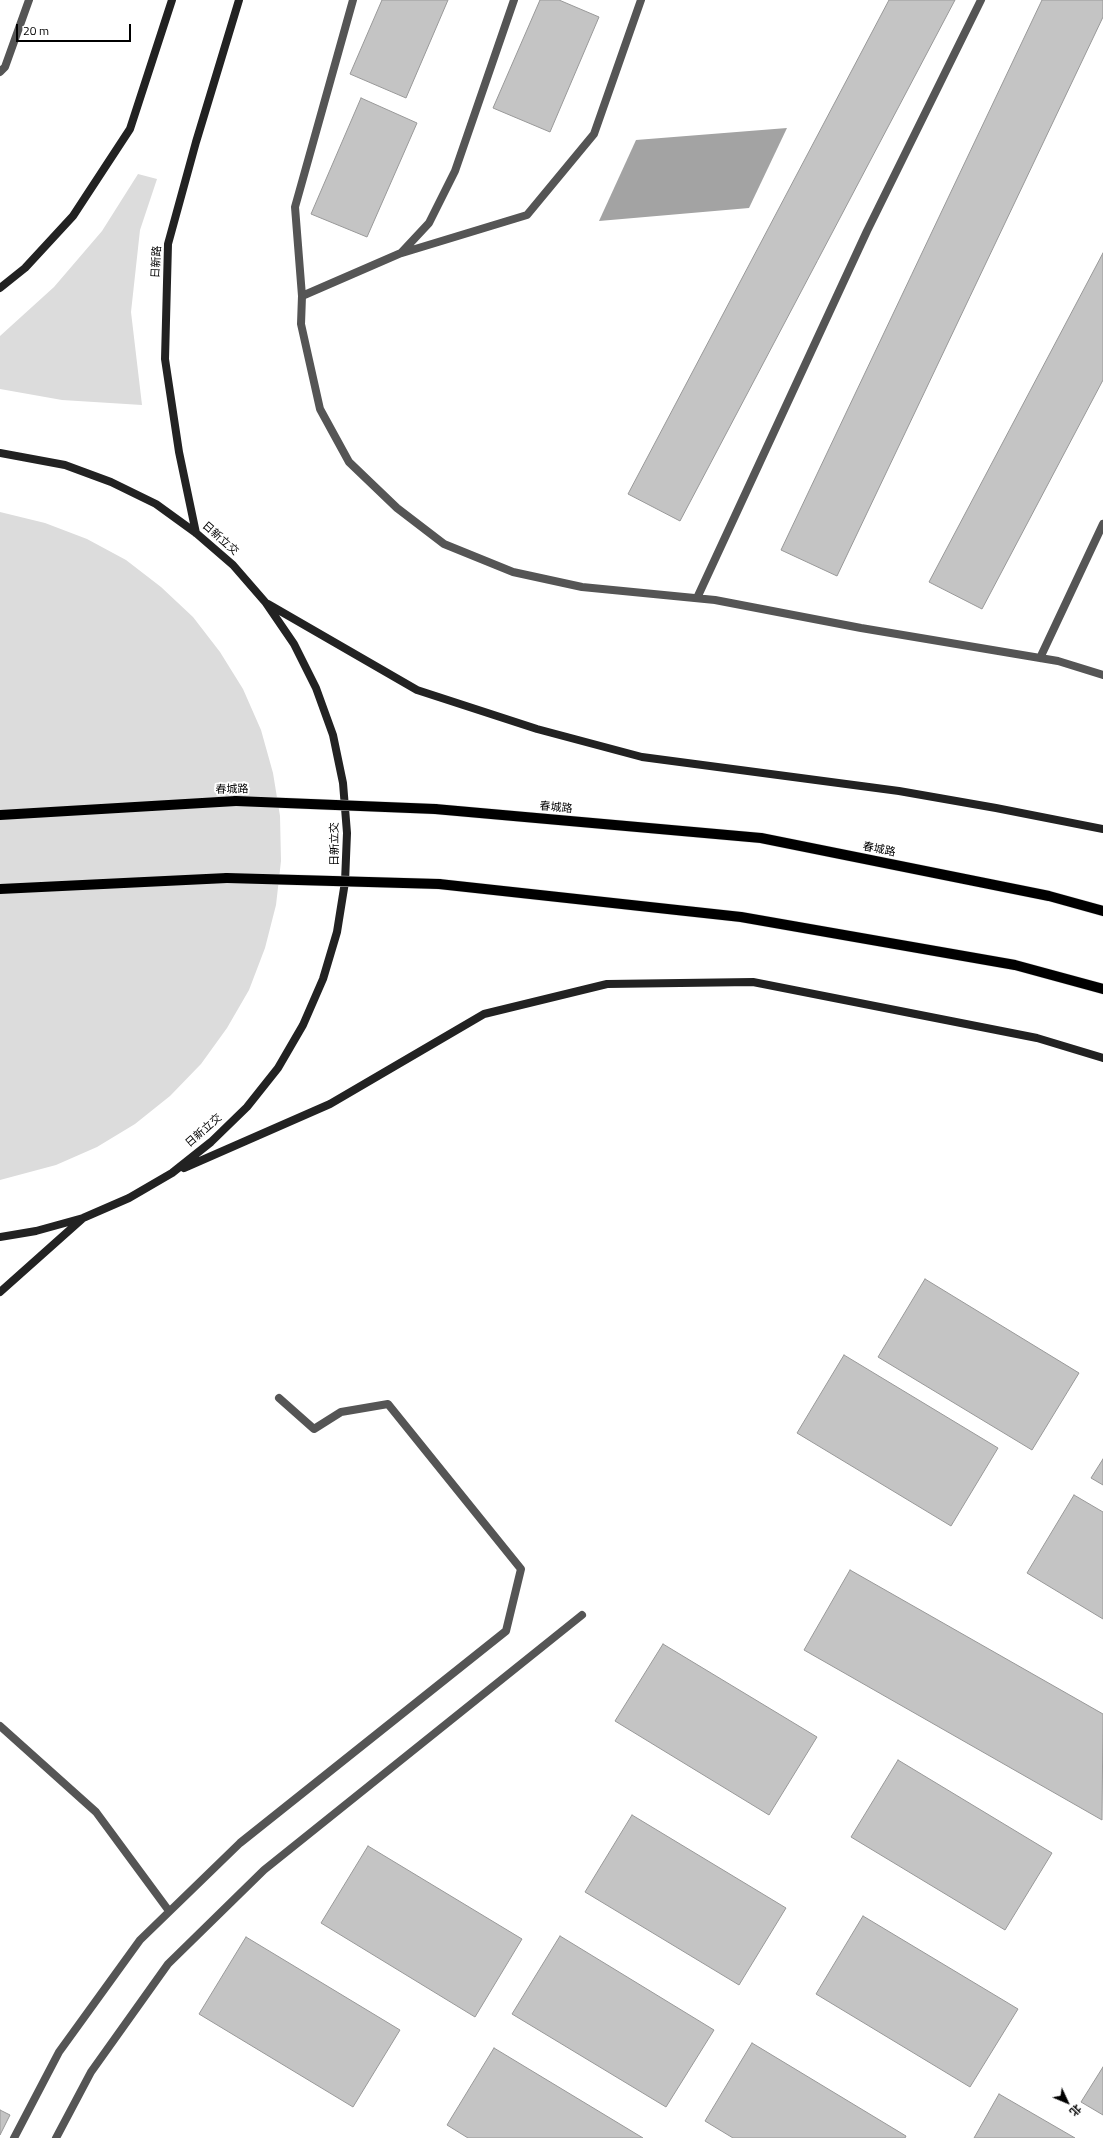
<!DOCTYPE html>
<meta charset="utf-8">
<style>
body{margin:0}
#map{position:relative;width:1103px;height:2138px;overflow:hidden;background:#fff;font-family:"Titillium Web","Noto Sans SC",sans-serif}
canvas{display:block}
.north{position:absolute;left:1047px;top:2082px;width:40px;height:40px;-webkit-text-stroke:3px #fff;paint-order:stroke;rotate:134deg;font-size:11px;font-weight:700;line-height:16px;text-align:center;color:#000}
.north::after{content:'';display:block;margin:auto;width:14px;height:18px;background:#000;clip-path:polygon(50% 0,100% 100%,50% 72%,0 100%)}
.scale{position:absolute;left:16px;top:24px;width:115px;height:18px;box-sizing:border-box;border:2px solid #000;border-top:0;padding-left:5px;font-size:12px;line-height:14px;white-space:nowrap;color:#000;-webkit-text-stroke:3px #fff;paint-order:stroke}
</style>
<div id="map">
<canvas width="1103" height="2138"></canvas>
<div class="north">北</div>
<div class="scale">20 m</div>
</div>
<script>
const ctx = document.querySelector('canvas').getContext('2d');
ctx.lineJoin = 'round';
function fillPath(path, color) { ctx.fillStyle = color; ctx.fill(path, 'evenodd'); }
const poly = rows => new Path2D(rows.map(r => 'M' + r).join(''));
function stroke(path, color, width, dash) { ctx.strokeStyle = color; ctx.lineWidth = width; ctx.lineCap = dash ? 'butt' : 'round'; ctx.setLineDash(dash || []); ctx.stroke(path); }
function label(font, color, halo, rows, align = 'center') {
  ctx.font = font + ' "Titillium Web","Noto Sans SC",sans-serif'; ctx.lineWidth = 4; ctx.setLineDash([]); ctx.textBaseline = 'middle'; ctx.strokeStyle = halo; ctx.fillStyle = color; for (const [text, x, y, turn = 0] of rows) {
    ctx.save(); ctx.translate(x, y); ctx.rotate((+turn || 0) * Math.PI / 180); ctx.textAlign = isNaN(turn) ? turn : align; if (halo) ctx.strokeText(text, 0, 0); ctx.fillText(text, 0, 0); ctx.restore();
  }
}
fillPath(poly([
 [138,174,157,179,140,230,131,312,142,405,62,400,0,389,0,336,54,287,102,231],
 [0,512,45,523,87,539,126,560,161,587,193,617,220,652,243,689,261,730,273,773,280,816,281,861,276,905,265,948,249,990,227,1028,201,1064,170,1096,135,1124,97,1147,56,1165,0,1180]
]), '#dcdcdc');
fillPath(poly([
 [787,128,749,208,599,221,636,140]
]), '#a3a3a3');
const building = poly([
 [382,0,448,0,406,98,350,74,382,0],
 [540,0,559,0,599,17,550,132,493,108,540,0],
 [889,0,955,0,680,521,628,494,889,0],
 [1042,0,1103,0,1103,17,837,576,781,550,1042,0],
 [361,98,417,123,367,237,311,214,361,98],
 [1103,253,1103,380,982,609,929,582,1103,253],
 [925,1279,1079,1373,1032,1450,878,1357,925,1279],
 [844,1355,998,1448,951,1526,797,1433,844,1355],
 [1103,1459,1103,1485,1091,1478,1103,1459],
 [1074,1495,1103,1512,1103,1619,1027,1573,1074,1495],
 [850,1570,1103,1714,1102,1820,804,1650,850,1570],
 [663,1644,817,1737,769,1815,615,1721,663,1644],
 [898,1760,1052,1853,1005,1930,851,1837,898,1760],
 [632,1815,786,1908,739,1985,585,1892,632,1815],
 [368,1846,522,1939,475,2017,321,1923,368,1846],
 [863,1916,1018,2009,970,2087,816,1994,863,1916],
 [560,1936,714,2030,666,2107,512,2014,560,1936],
 [246,1937,400,2030,353,2107,199,2014,246,1937],
 [752,2043,906,2136,905,2138,733,2138,705,2121,752,2043],
 [494,2048,643,2138,468,2138,447,2125,494,2048],
 [1103,2067,1103,2115,1081,2102,1103,2067],
 [999,2094,1075,2138,974,2138,999,2094],
 [0,2110,10,2115,0,2135,0,2110]
]);
fillPath(building, '#c4c4c4');
stroke(building, '#999', 1);
const primary = poly([
 [435,809,761,838,1049,896,1103,911],
 [0,815,236,801],
 [439,884,741,917,1015,965,1103,989],
 [0,889,227,878]
]);
stroke(primary, '#dbdbdb', 11);
stroke(poly([
 [514,0,455,171,429,223,401,253,302,296,301,324,320,409,349,462,397,508,444,544,513,572,582,587,715,600,861,628,1058,661,1103,675],
 [402,253,527,215,594,134,641,0],
 [302,296,295,207,353,0],
 [697,598,867,231,981,0],
 [1040,658,1103,524]
]), '#555', 8);
stroke(poly([
 [0,72,5,67,29,0],
 [0,1726,96,1812,169,1911],
 [14,2138,59,2052,140,1940,240,1843,506,1631,521,1569,388,1404,341,1412,314,1429,279,1398],
 [56,2138,91,2072,168,1964,264,1870,582,1615]
]), '#555', 8);
stroke(poly([
 [0,288,25,268,73,216,130,129,172,0],
 [0,453,65,465,111,482,156,504,196,533,233,565,266,603,294,644,316,688,333,735,343,783,347,833,345,882,337,932,323,979,303,1025,278,1068,247,1107,211,1142,172,1173,129,1198,83,1218,36,1231,0,1237],
 [196,533,179,452,165,359,168,244,196,142,239,0],
 [268,604,417,690,537,729,642,757,899,791,996,808,1103,829],
 [184,1168,330,1104,484,1014,607,984,753,982,1037,1038,1103,1058],
 [0,1292,82,1219]
]), '#222', 8);
stroke(primary, '#000', 10);
const primaryBridge = poly([
 [236,801,435,809],
 [227,878,439,884]
]);
stroke(primaryBridge, '#dbdbdb', 11, []);
stroke(primaryBridge, '#000', 10);
label('11px', '#000', '#fff', [
 ["日新路",157,262,-87],
 ["日新立交",220,539,41],
 ["春城路",232,790,-1],
 ["春城路",556,808,5],
 ["日新立交",335,844,-90],
 ["春城路",879,850,11],
 ["日新立交",204,1131,-41]
]);
</script>
